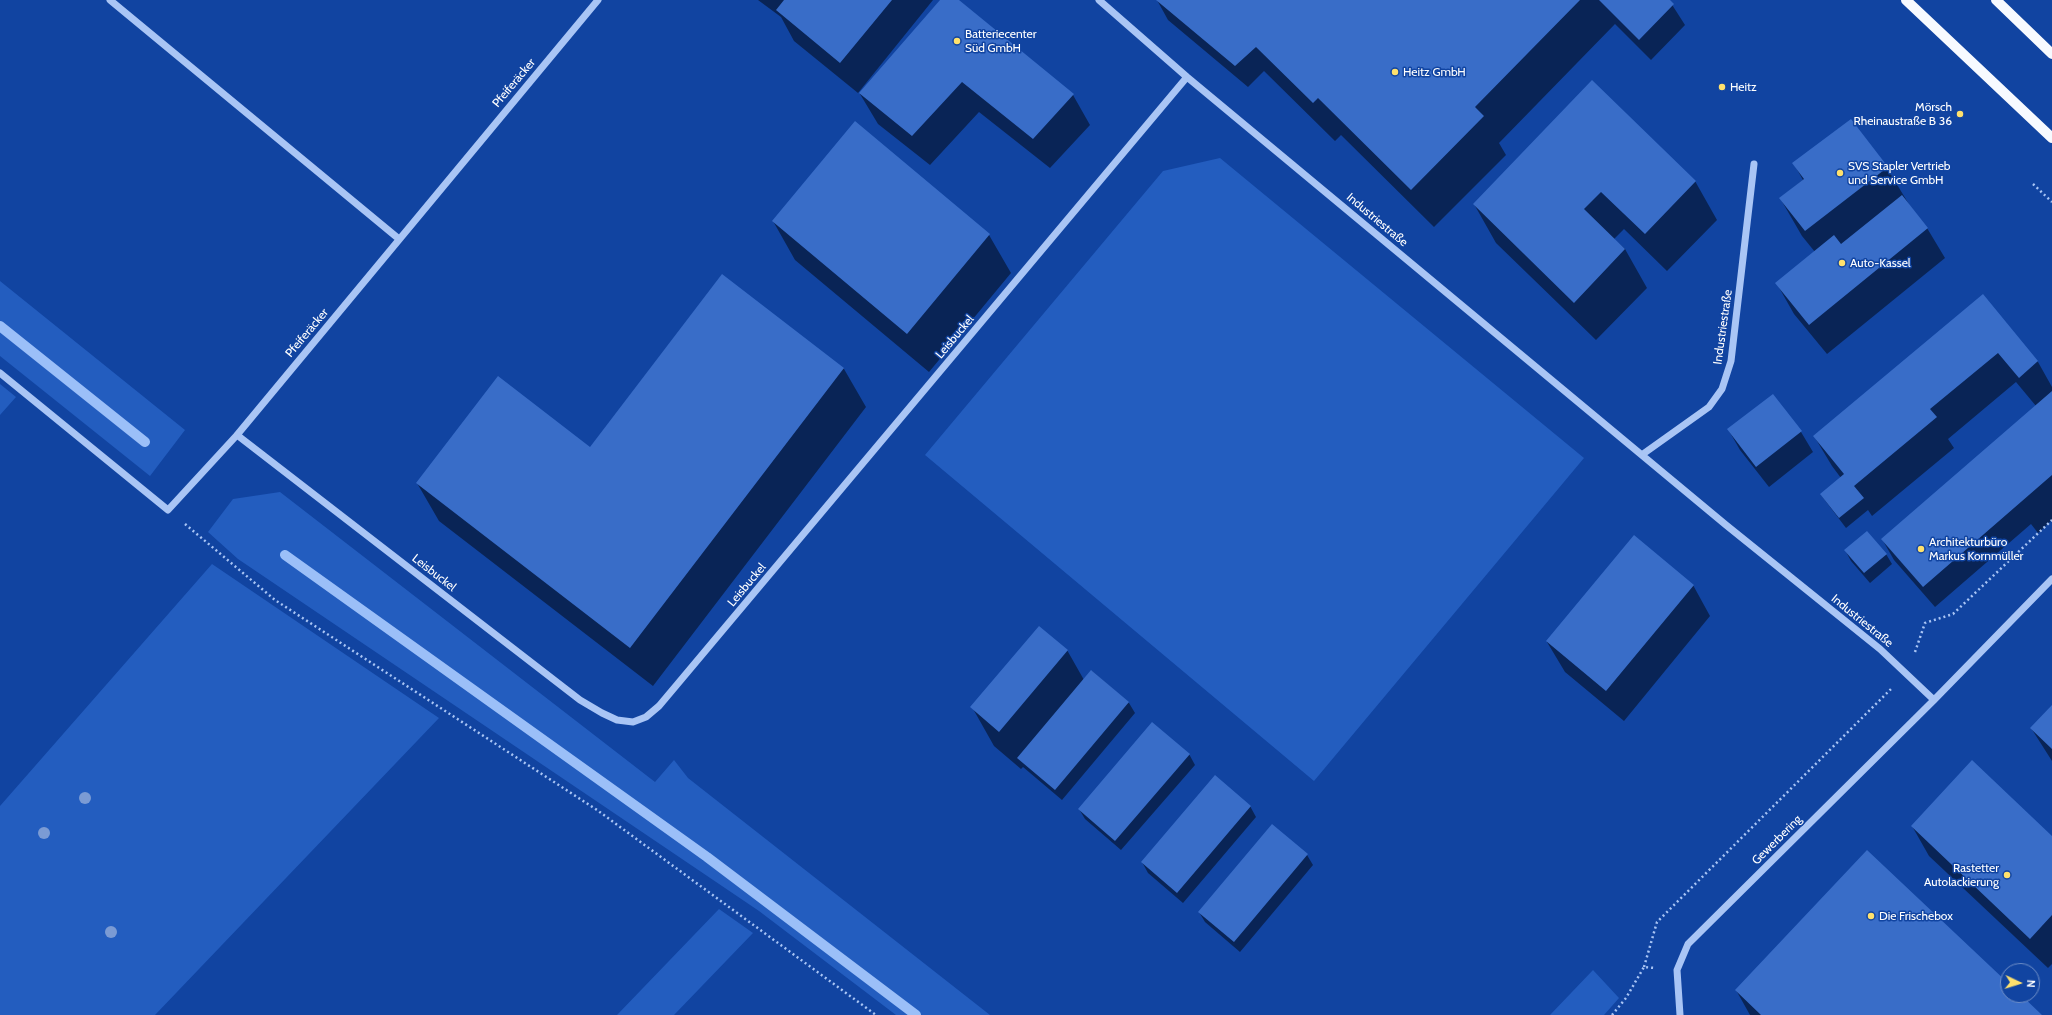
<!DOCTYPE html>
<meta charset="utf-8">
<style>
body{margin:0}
#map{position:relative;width:2052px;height:1015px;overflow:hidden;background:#1144a1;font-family:Cabin,sans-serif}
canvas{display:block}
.north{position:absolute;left:2000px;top:963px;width:40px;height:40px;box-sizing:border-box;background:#1144a1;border:1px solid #708fc7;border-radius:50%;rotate:94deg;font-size:11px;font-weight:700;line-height:16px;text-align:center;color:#fff}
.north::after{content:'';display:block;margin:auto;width:14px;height:18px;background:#ffe16d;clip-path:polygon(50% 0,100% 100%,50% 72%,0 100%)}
</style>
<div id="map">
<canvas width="2052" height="1015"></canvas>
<div class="north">N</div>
</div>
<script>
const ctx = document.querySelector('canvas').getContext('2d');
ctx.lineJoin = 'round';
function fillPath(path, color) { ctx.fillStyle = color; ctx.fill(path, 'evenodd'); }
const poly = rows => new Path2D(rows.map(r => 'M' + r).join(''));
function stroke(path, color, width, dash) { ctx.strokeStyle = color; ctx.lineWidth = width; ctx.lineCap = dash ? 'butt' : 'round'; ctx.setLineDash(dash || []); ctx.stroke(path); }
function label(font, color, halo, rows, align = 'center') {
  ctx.font = font + ' Cabin,sans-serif'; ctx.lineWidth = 3; ctx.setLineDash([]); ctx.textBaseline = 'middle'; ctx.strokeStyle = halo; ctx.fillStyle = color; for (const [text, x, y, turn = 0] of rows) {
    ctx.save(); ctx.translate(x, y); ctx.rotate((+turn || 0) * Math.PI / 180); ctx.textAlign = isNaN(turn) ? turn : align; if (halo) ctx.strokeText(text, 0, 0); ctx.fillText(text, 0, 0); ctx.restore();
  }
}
fillPath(poly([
 [1220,158,1584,458,1314,781,925,455,1163,171],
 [0,281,185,430,150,476,0,356],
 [0,384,16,397,0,415],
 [280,492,655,782,674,760,688,778,990,1015,896,1015,759,911,238,559,208,532,233,499],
 [212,564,439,718,155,1015,0,1015,0,806],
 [719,909,753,933,674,1015,617,1015],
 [1593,970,1619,998,1604,1015,1550,1015]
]), '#235dbf');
fillPath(poly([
 [758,0,933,0,858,93,794,41,781,17],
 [941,0,958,0,1073,95,1090,125,1050,168,979,112,930,165,878,124,860,94],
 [1157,0,1669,0,1685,25,1651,60,1615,24,1499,143,1506,155,1434,227,1341,135,1335,141,1264,71,1248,87,1168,20],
 [855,123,989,235,1011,273,929,372,795,260,773,221],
 [1794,164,1887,168,1910,206,1927,228,1945,258,1827,354,1794,314,1777,284,1815,252,1802,236,1780,198,1803,180],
 [1695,181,1717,220,1667,271,1624,229,1614,239,1625,249,1647,288,1596,340,1496,243,1474,204],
 [722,275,844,369,866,407,653,686,439,521,417,483,590,448],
 [1983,296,2038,362,2052,387,2052,520,2038,533,2031,524,1935,607,1894,560,1882,539,2036,406,2016,382,1948,439,1954,448,1872,516,1868,510,1846,528,1821,495,1841,478,1832,466,1814,436],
 [1728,429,1801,432,1813,452,1769,487,1740,450],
 [1845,550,1886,554,1892,564,1870,583,1851,561],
 [1693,585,1710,616,1624,721,1565,672,1547,642],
 [1067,650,1084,680,1092,671,1129,703,1135,713,1062,800,1023,767,1021,769,994,746,972,707],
 [2052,706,2052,761,2031,728],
 [1189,754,1195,765,1121,850,1085,819,1079,809],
 [1250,806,1256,817,1183,903,1148,873,1142,862],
 [1272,826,1307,855,1313,865,1240,952,1205,922,1199,912],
 [1912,826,2052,837,2052,964,2048,968,1929,856],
 [2008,984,2008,995,2019,995,2041,1015,1750,1015,1736,990]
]), '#0007');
stroke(poly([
 [0,326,145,442],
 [285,555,707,857,916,1015]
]), '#9bbff8', 10);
fillPath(poly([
 [784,0,892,0,840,63,776,10],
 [940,0,959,0,1074,94,1033,139,962,82,912,136,859,93],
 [1156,0,1580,0,1475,107,1484,116,1411,190,1318,98,1313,103,1256,47,1235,66],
 [1599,0,1670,0,1674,4,1639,40],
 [1592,80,1696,181,1645,234,1601,192,1584,209,1625,249,1574,303,1473,204],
 [1851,119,1888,167,1805,231,1779,198,1804,179,1792,163],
 [855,121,990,234,907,334,772,221],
 [1902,195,1928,228,1809,325,1775,283,1834,235,1841,244],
 [722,274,844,368,630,648,416,483,498,376,590,447],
 [1983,294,2038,361,2019,378,1998,353,1930,409,1937,417,1854,486,1864,498,1839,518,1820,494,1844,474,1813,436],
 [2052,391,2052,475,1923,587,1881,539],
 [1773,394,1802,431,1756,467,1727,429],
 [1867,531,1887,554,1864,573,1844,550],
 [1634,535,1694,585,1606,691,1546,641],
 [1039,626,1068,650,999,732,970,707],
 [1091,670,1129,702,1055,790,1017,758],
 [2052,705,2052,749,2030,728],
 [1152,722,1190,754,1115,841,1078,809],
 [1972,760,2052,836,2052,915,2030,939,1911,826],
 [1215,775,1251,806,1177,893,1141,862],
 [1272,824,1308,854,1234,942,1198,912],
 [1867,850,2008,983,2008,995,2021,995,2042,1015,1761,1015,1735,990]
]), '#396dc8');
stroke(poly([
 [2033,184,2052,202],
 [185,524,275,600,597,810,876,1015],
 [1915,652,1925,623,1953,614,2052,520],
 [1644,967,1657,922,1891,689],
 [1612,1015,1626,998,1644,967,1655,968]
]), '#a9c5f5', 2.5, [2, 3]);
stroke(poly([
 [110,0,399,239],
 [1099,0,1187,77,1726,525,1880,649,1934,700],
 [0,373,168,510,237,435,598,0],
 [237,435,580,700,602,713,617,720,633,722,646,717,659,706,675,687,1187,77],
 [1643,454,1709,407,1722,389,1731,361,1754,164],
 [1680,1015,1677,970,1688,944,1934,700,2052,579]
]), '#a9c5f5', 7);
stroke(poly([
 [1906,0,2052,138],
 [1996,0,2052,54]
]), '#f7faff', 10);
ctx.fillStyle = '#7b9bd4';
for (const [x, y] of [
 [85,798],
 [44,833],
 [111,932]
]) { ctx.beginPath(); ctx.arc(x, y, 6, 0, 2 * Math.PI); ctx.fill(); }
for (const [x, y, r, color] of [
 [957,41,4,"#ffe16d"],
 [1395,72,4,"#ffe16d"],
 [1722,87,4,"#ffe16d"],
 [1960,114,4,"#ffe16d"],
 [1840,173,4,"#ffe16d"],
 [1842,263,4,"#ffe16d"],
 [1921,549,4,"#ffe16d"],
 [2007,875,4,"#ffe16d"],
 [1871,916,4,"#ffe16d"]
]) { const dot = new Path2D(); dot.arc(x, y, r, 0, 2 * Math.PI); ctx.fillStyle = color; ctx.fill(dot); stroke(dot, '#1144a1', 1.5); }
label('12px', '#fff', '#1144a1', [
 ["Batteriecenter",965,34],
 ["Süd GmbH",965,48],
 ["Heitz GmbH",1403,72],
 ["Heitz",1730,87],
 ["Mörsch",1952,107,"right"],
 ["Rheinaustraße B 36",1952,121,"right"],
 ["SVS Stapler Vertrieb",1848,166],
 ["und Service GmbH",1848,180],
 ["Auto-Kassel",1850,263],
 ["Architekturbüro",1929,542],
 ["Markus Kornmüller",1929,556],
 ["Rastetter",1999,868,"right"],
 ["Autolackierung",1999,882,"right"],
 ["Die Frischebox",1879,916]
], 'left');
label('12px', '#fff', '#1144a1', [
 ["Pfeiferäcker",514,83,-50],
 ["Industriestraße",1377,220,40],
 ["Industriestraße",1723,327,-82],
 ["Pfeiferäcker",307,333,-50],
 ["Leisbuckel",955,337,-50],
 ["Leisbuckel",434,573,38],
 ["Leisbuckel",747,585,-50],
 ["Industriestraße",1862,621,39],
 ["Gewerbering",1777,840,-45]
]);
</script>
